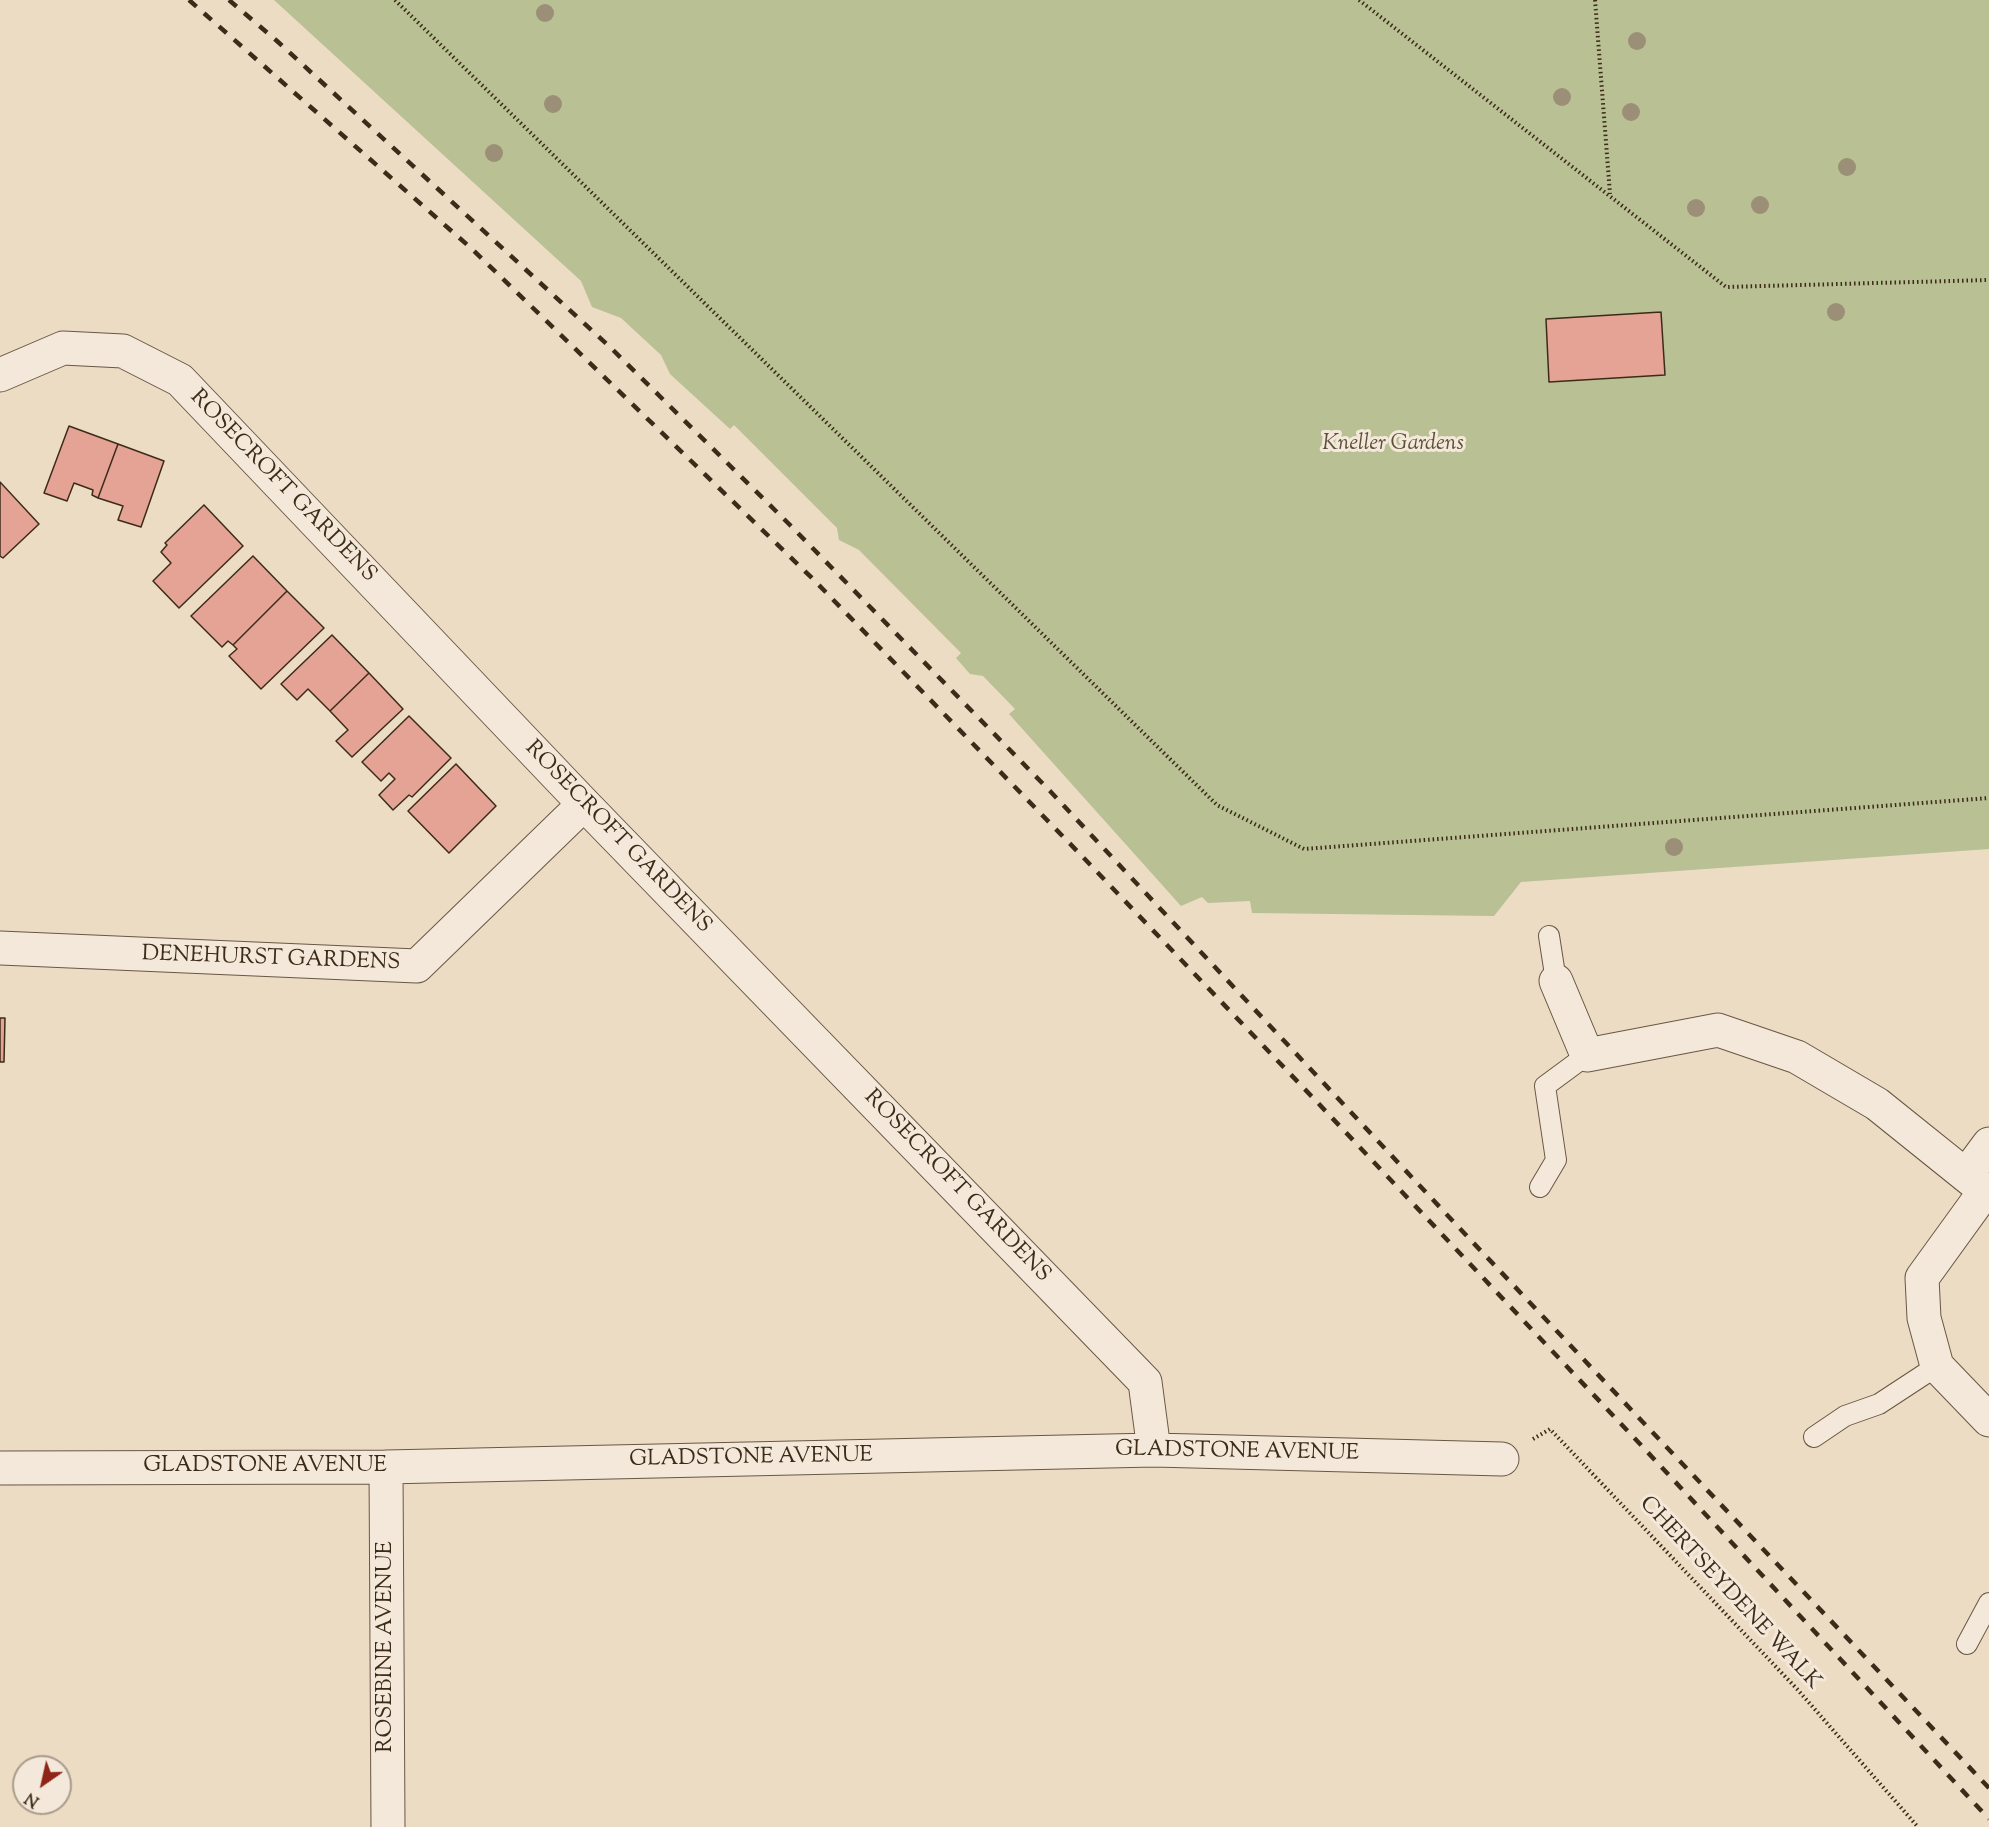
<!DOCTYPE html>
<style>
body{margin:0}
#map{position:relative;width:1989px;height:1827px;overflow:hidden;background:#ecdcc4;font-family:"Sorts Mill Goudy",serif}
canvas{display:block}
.north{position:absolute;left:12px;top:1755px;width:60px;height:60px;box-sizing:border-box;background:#f3e8d9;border:2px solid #aa9c8c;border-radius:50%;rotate:214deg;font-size:16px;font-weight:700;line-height:24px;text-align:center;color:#3c2b19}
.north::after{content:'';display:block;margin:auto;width:21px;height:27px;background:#8f2418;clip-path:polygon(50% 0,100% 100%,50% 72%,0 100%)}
</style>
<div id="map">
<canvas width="1989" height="1827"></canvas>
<div class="north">N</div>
</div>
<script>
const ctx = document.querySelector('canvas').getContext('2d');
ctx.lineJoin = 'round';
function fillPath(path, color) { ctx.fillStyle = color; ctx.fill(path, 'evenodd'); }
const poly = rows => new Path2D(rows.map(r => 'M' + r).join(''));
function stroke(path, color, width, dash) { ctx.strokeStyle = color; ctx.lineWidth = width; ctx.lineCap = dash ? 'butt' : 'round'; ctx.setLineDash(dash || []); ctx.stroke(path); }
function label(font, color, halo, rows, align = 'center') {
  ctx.font = font + ' "Sorts Mill Goudy",serif'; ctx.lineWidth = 6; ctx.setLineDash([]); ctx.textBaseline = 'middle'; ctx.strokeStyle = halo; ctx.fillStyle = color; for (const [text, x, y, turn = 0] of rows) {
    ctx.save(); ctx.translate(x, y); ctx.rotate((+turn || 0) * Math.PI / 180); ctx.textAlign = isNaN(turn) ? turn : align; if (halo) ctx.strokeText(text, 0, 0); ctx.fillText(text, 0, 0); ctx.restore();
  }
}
fillPath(poly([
 [274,0,1989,0,1989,849,1521,882,1494,916,1252,913,1250,901,1208,903,1202,897,1181,906,1009,714,1015,709,983,676,970,674,956,658,961,653,859,550,839,540,837,528,734,425,730,429,670,374,661,355,621,318,592,307,581,281]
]), '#b8c094');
const building = poly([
 [1661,312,1665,375,1549,382,1546,319,1661,312],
 [69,426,118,444,98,498,92,495,93,490,74,483,67,501,44,493,69,426],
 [118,444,164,461,141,527,118,520,123,506,98,498,118,444],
 [0,482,39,524,3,558,0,556,0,482],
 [204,505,243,546,179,608,153,581,171,563,161,552,167,545,165,543,204,505],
 [253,556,287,591,233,645,228,641,222,647,191,616,253,556],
 [287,591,324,628,261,689,229,656,237,649,233,645,287,591],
 [332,635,369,673,330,711,308,689,297,700,281,684,332,635],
 [369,673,403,709,352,757,336,741,348,730,330,711,369,673],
 [409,716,451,758,412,797,409,795,393,810,379,795,395,779,389,773,381,781,362,762,409,716],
 [456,764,496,806,449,853,408,811,456,764],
 [0,1018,5,1018,4,1062,0,1062,0,1018]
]);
fillPath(building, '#e5a395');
stroke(building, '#3c2b19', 1.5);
const service = poly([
 [1549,936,1556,981],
 [1540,1187,1556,1160,1545,1086,1587,1055],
 [1814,1437,1845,1416,1879,1404,1937,1366],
 [1967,1644,1989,1603]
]);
const minor = poly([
 [0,375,63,348,123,351,180,380,584,804,1145,1382,1154,1450],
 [0,948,417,966,584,804],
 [1556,981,1587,1055,1718,1030,1797,1057,1877,1104,1989,1194],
 [1966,1175,1989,1144],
 [1985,1191,1922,1278,1924,1318,1937,1366,1989,1420],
 [386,1467,388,1827],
 [0,1468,386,1467,1154,1450,1502,1459]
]);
stroke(service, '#685744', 22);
stroke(minor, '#685744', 35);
stroke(poly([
 [395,0,1217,805,1304,849,1989,798],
 [1359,0,1726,287,1989,280],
 [1595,0,1610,194],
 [1533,1439,1550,1429,1797,1689,1918,1827]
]), '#3c2b19', 4, [1.5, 3]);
stroke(service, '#f3e8d9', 20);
stroke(minor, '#f3e8d9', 33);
stroke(poly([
 [189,0,472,249,813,579,1079,853,1318,1103,1640,1444,1989,1819],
 [229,0,277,41,611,348,790,525,1050,791,1465,1234,1989,1788]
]), '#3c2b19', 4.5, [10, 10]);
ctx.fillStyle = '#9c8f77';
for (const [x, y] of [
 [545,13],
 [1637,41],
 [1562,97],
 [553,104],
 [1631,112],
 [494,153],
 [1847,167],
 [1760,205],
 [1696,208],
 [1836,312],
 [1674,847]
]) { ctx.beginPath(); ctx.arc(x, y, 9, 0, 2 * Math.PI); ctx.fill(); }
label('italic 22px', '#5b5038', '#f3e8d9', [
 ["Kneller Gardens",1393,445]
]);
label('22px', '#3c2b19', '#f3e8d9', [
 ["ROSECROFT GARDENS",282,487,46],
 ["ROSECROFT GARDENS",617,838,46],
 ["DENEHURST GARDENS",271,960,2],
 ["ROSECROFT GARDENS",956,1187,46],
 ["GLADSTONE AVENUE",1237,1453,1],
 ["GLADSTONE AVENUE",751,1459,-1],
 ["GLADSTONE AVENUE",265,1467],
 ["CHERTSEYDENE WALK",1729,1594,47],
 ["ROSEBINE AVENUE",387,1647,-90]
]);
</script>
